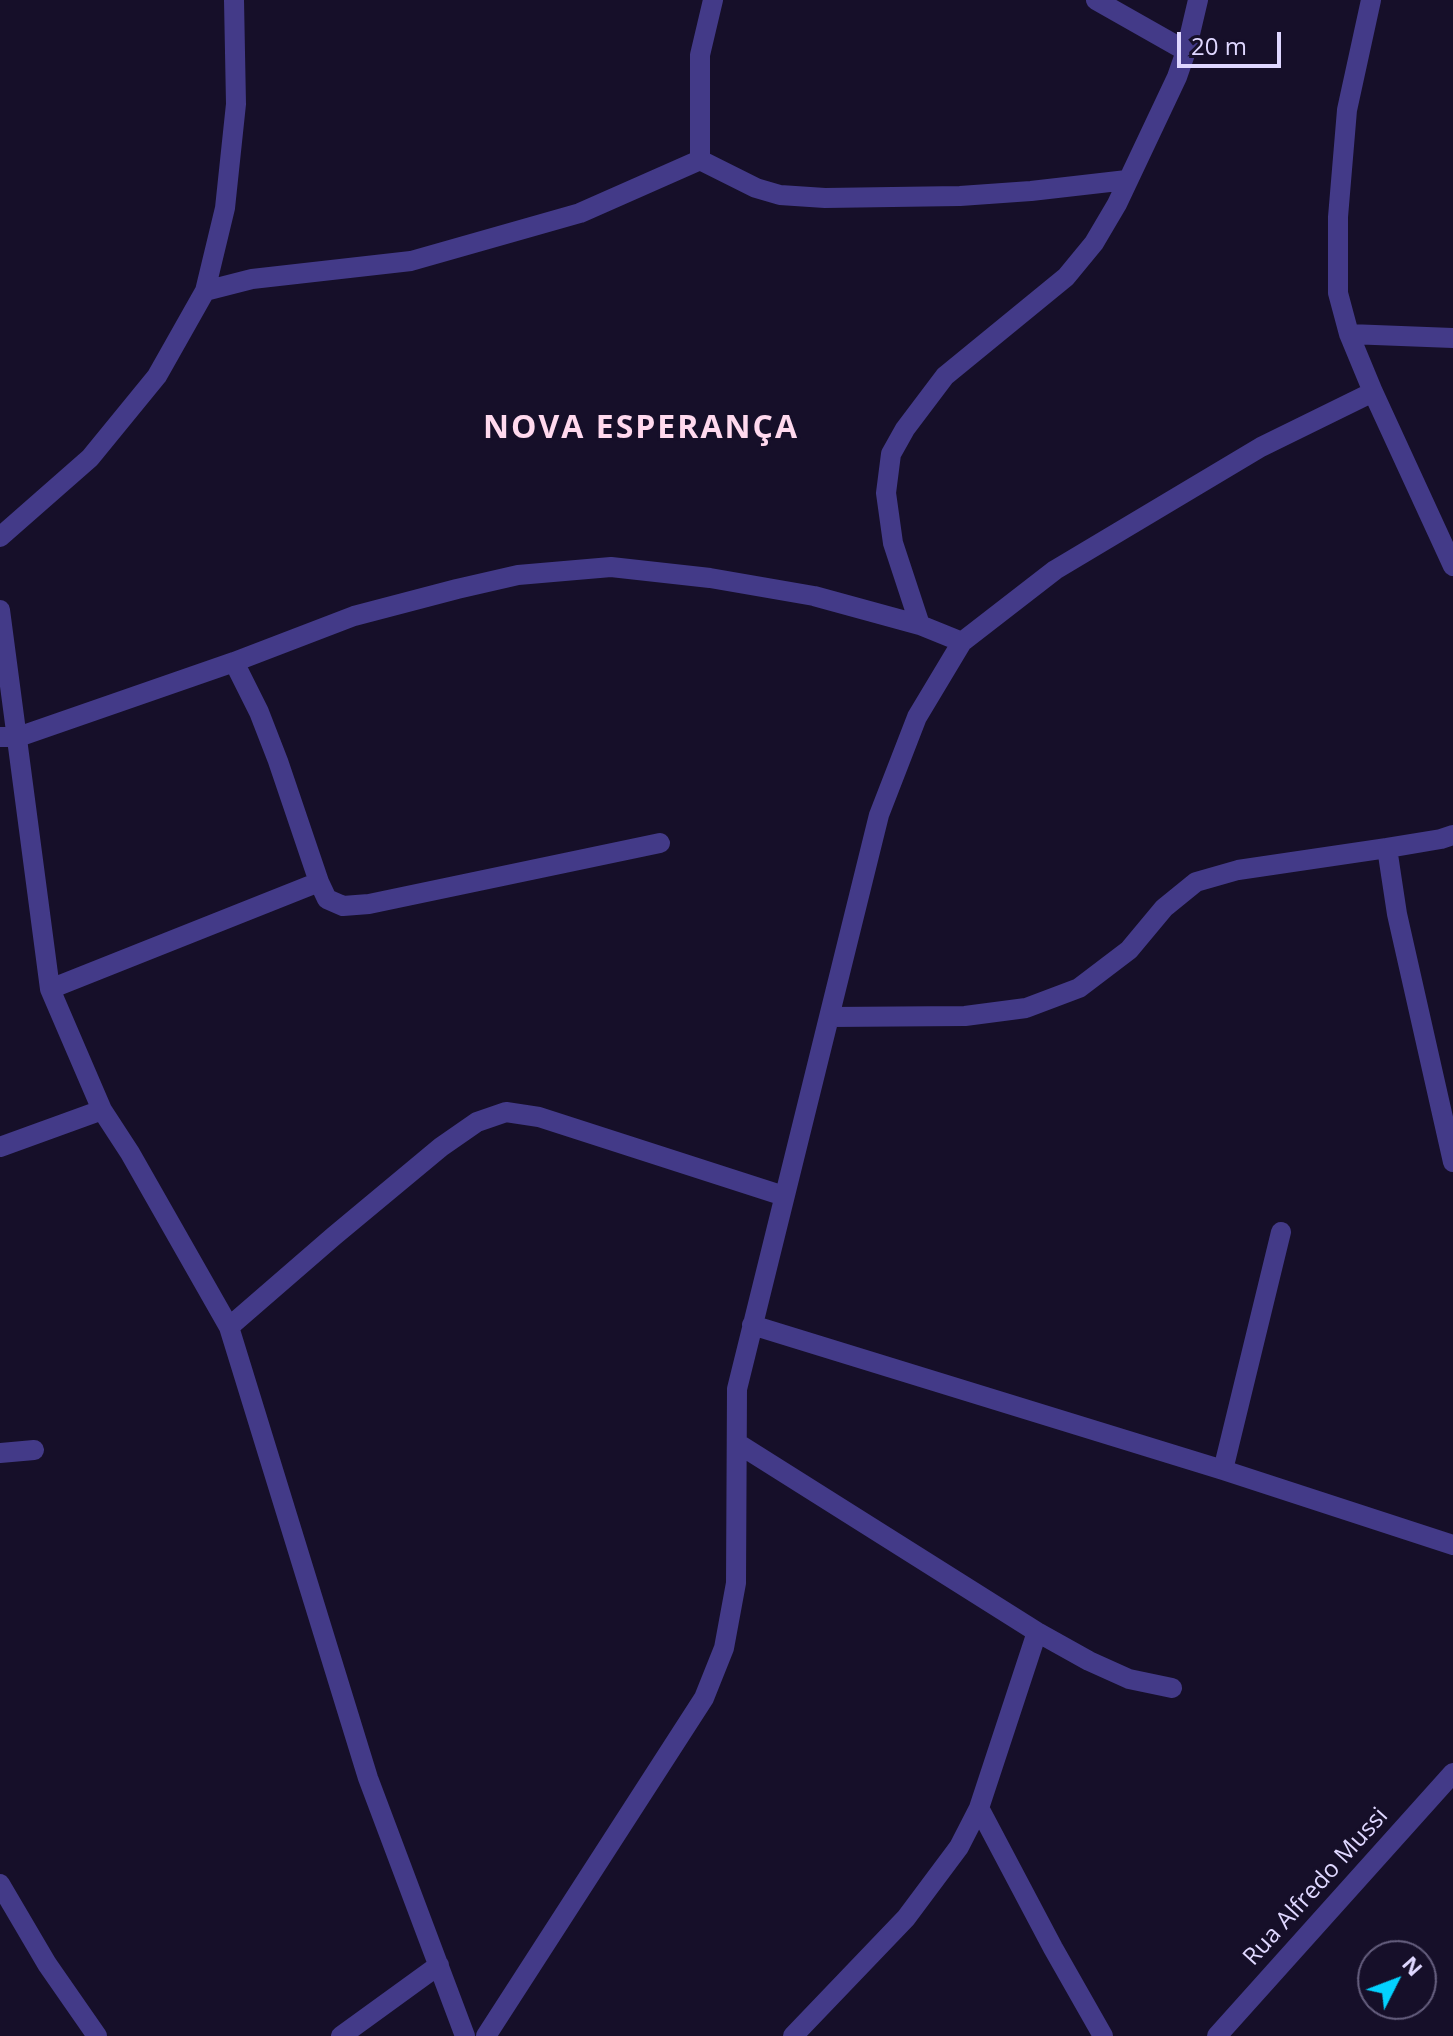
<!DOCTYPE html>
<meta charset="utf-8">
<style>
body{margin:0}
#map{position:relative;width:1453px;height:2036px;overflow:hidden;background:#160f29;font-family:"Open Sans",sans-serif}
canvas{display:block}
.north{position:absolute;left:1357px;top:1940px;width:80px;height:80px;box-sizing:border-box;background:#160f29;border:2px solid #665f7f;border-radius:50%;rotate:48deg;font-size:22px;font-weight:700;line-height:32px;text-align:center;color:#dfd7ff}
.north::after{content:'';display:block;margin:auto;width:28px;height:36px;background:#03d2ff;clip-path:polygon(50% 0,100% 100%,50% 72%,0 100%)}
.scale{position:absolute;left:1177px;top:32px;width:104px;height:36px;box-sizing:border-box;border:4px solid #dfd7ff;border-top:0;padding-left:10px;font-size:24px;line-height:28px;white-space:nowrap;color:#dfd7ff;-webkit-text-stroke:6px #160f29;paint-order:stroke}
</style>
<div id="map">
<canvas width="1453" height="2036"></canvas>
<div class="north">N</div>
<div class="scale">20 m</div>
</div>
<script>
const ctx = document.querySelector('canvas').getContext('2d');
ctx.lineJoin = 'round';
const poly = rows => new Path2D(rows.map(r => 'M' + r).join(''));
function stroke(path, color, width, dash) { ctx.strokeStyle = color; ctx.lineWidth = width; ctx.lineCap = dash ? 'butt' : 'round'; ctx.setLineDash(dash || []); ctx.stroke(path); }
function label(font, color, halo, rows, align = 'center') {
  ctx.font = font + ' "Open Sans",sans-serif'; ctx.lineWidth = 6; ctx.setLineDash([]); ctx.textBaseline = 'middle'; ctx.strokeStyle = halo; ctx.fillStyle = color; for (const [text, x, y, turn = 0] of rows) {
    ctx.save(); ctx.translate(x, y); ctx.rotate((+turn || 0) * Math.PI / 180); ctx.textAlign = isNaN(turn) ? turn : align; if (halo) ctx.strokeText(text, 0, 0); ctx.fillText(text, 0, 0); ctx.restore();
  }
}
stroke(poly([
 [1096,0,1186,51],
 [1371,0,1347,110,1338,217,1338,293,1349,334,1373,392,1453,566],
 [700,160,700,55,713,0],
 [205,291,252,279,411,261,580,213,700,160,756,188,780,195,825,198,960,196,1031,191,1127,180],
 [1349,334,1453,338],
 [0,537,90,458,157,376,205,291,225,208,236,104,234,0],
 [0,610,50,989,102,1110,130,1153,229,1327,368,1778,465,2036],
 [920,625,893,543,886,493,891,454,905,429,945,376,1066,277,1094,243,1117,204,1177,77,1186,51,1198,0],
 [234,662,259,712,278,761,319,882,327,899,343,906,369,904,660,843],
 [0,737,18,737,234,662,354,616,457,589,518,575,611,567,710,578,814,596,920,625,962,642],
 [1387,848,1397,914,1453,1162],
 [50,989,319,882],
 [830,1017,965,1016,1026,1008,1079,988,1129,950,1164,908,1196,882,1238,870,1387,848,1441,839,1453,835],
 [0,1147,102,1110],
 [752,1325,1223,1470,1453,1545],
 [229,1327,334,1236,441,1147,477,1122,506,1112,539,1117,784,1196],
 [737,1443,1037,1632,1089,1661,1129,1679,1172,1688],
 [0,1453,34,1450],
 [1223,1470,1281,1232],
 [979,1808,1053,1948,1103,2036],
 [0,1884,47,1964,97,2036],
 [341,2036,439,1965],
 [486,2036,704,1698,724,1648,736,1583,737,1389,879,815,917,717,962,642,1055,570,1261,447,1373,392],
 [793,2036,906,1918,959,1847,979,1808,1037,1632],
 [1217,2036,1453,1773]
]), '#433a88', 20);
label('24px', '#dfd7ff', '#160f29', [
 ["Rua Alfredo Mussi",1316,1887,-48]
]);
ctx.letterSpacing = '2px';
label('bold 32px', '#ffd9ee', '#160f29', [
 ["NOVA ESPERANÇA",641,429]
]);
ctx.letterSpacing = '0px';
</script>
